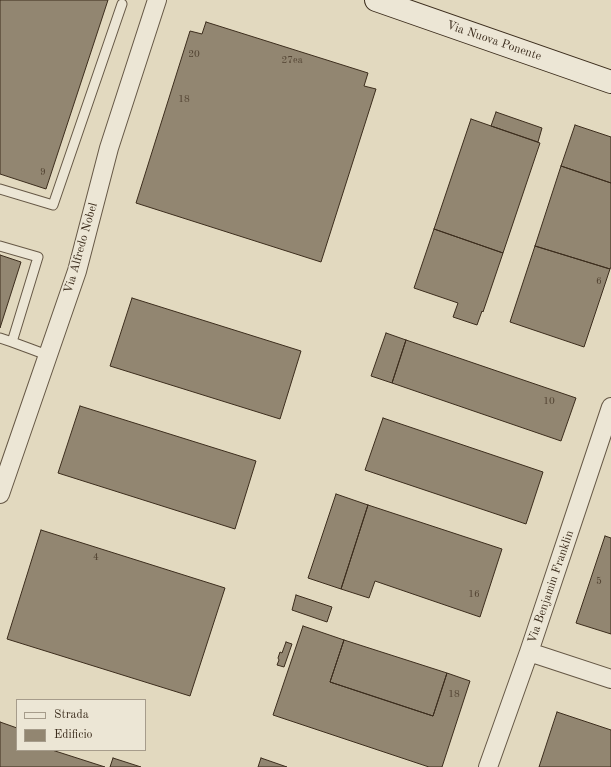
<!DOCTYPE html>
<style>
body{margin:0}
#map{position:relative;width:611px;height:767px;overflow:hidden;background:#e2d9bf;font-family:"Old Standard TT",serif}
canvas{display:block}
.legend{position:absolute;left:16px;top:699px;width:130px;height:52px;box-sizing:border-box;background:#ece6d5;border:1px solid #a69c8b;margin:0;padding:5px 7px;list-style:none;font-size:12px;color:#3c2d1d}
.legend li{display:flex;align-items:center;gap:8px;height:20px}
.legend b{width:20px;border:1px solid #a69c8b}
</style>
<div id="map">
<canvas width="611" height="767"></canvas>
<ul class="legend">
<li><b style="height:5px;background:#ece6d5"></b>Strada</li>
<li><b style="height:11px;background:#928671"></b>Edificio</li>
</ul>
</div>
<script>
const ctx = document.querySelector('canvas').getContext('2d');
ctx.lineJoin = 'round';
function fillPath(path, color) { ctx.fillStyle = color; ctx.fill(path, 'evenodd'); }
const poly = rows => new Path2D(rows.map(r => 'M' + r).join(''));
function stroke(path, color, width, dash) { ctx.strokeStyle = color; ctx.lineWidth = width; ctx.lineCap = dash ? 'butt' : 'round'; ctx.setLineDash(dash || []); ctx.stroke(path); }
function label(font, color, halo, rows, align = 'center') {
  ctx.font = font + ' "Old Standard TT",serif'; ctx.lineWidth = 3; ctx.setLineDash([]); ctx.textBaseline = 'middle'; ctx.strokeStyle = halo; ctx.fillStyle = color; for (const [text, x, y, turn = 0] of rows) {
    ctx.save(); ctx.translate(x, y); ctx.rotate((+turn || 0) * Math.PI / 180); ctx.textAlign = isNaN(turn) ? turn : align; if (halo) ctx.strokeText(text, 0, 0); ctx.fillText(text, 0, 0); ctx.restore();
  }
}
const building = poly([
 [0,0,108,0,46,189,0,174,0,0],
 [206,22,368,73,364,86,376,89,321,262,136,203,190,31,202,34,206,22],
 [496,112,542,128,538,142,491,126,496,112],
 [471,119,540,143,503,253,434,229,471,119],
 [575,125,611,137,611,183,561,166,575,125],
 [561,166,611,183,611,267,610,269,535,246,561,166],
 [434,229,503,253,483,312,482,311,477,325,453,317,458,303,414,288,434,229],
 [535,246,610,269,584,347,510,322,535,246],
 [0,255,21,262,0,328,0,255],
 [132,298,301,351,280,419,110,366,132,298],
 [386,333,406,340,392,383,371,376,386,333],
 [406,340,576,398,561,441,392,383,406,340],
 [80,406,256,461,235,529,58,473,80,406],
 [383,418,543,472,526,524,365,470,383,418],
 [336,494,368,505,341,589,308,578,336,494],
 [368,505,502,549,480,617,375,581,369,598,341,589,368,505],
 [41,530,225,588,190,696,7,639,41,530],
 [605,536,611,538,611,634,576,623,605,536],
 [296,595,332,607,327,622,292,610,296,595],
 [303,626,344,640,330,682,433,716,447,673,470,681,442,767,429,767,273,715,303,626],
 [344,640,447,673,433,716,330,682,344,640],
 [286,642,292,644,284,667,277,665,279,660,278,658,280,652,282,653,286,642],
 [557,712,611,730,611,767,539,767,557,712],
 [0,722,17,728,17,750,52,750,105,767,0,767,0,722],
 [113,758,141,767,110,767,113,758],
 [261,758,287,767,258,767,261,758]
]);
fillPath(building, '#928671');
stroke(building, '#3c2d1d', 1);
const lane = poly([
 [0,189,53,205,122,4],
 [0,246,38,257,12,342,31,349,47,355],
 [0,338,12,342]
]);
const street = poly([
 [0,494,77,271,109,148,157,0],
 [529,652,611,679],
 [488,767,529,652,611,407]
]);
const secondary = poly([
 [376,0,611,82]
]);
stroke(lane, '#665846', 11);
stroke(street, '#665846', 20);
stroke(secondary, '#3c2d1d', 24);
stroke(lane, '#ece6d5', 9);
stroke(street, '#ece6d5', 18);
stroke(secondary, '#ece6d5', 22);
label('10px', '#524332', null, [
 ["20",194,54],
 ["27ea",292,60],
 ["18",184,99],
 ["9",43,172],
 ["6",599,281],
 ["10",549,401],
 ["4",96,557],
 ["5",599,581],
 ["16",474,594],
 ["18",454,694]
]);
label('12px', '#3c2d1d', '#ece6d5', [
 ["Via Nuova Ponente",494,41,19],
 ["Via Alfredo Nobel",81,248,-74],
 ["Via Benjamin Franklin",551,587,-71]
]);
</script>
